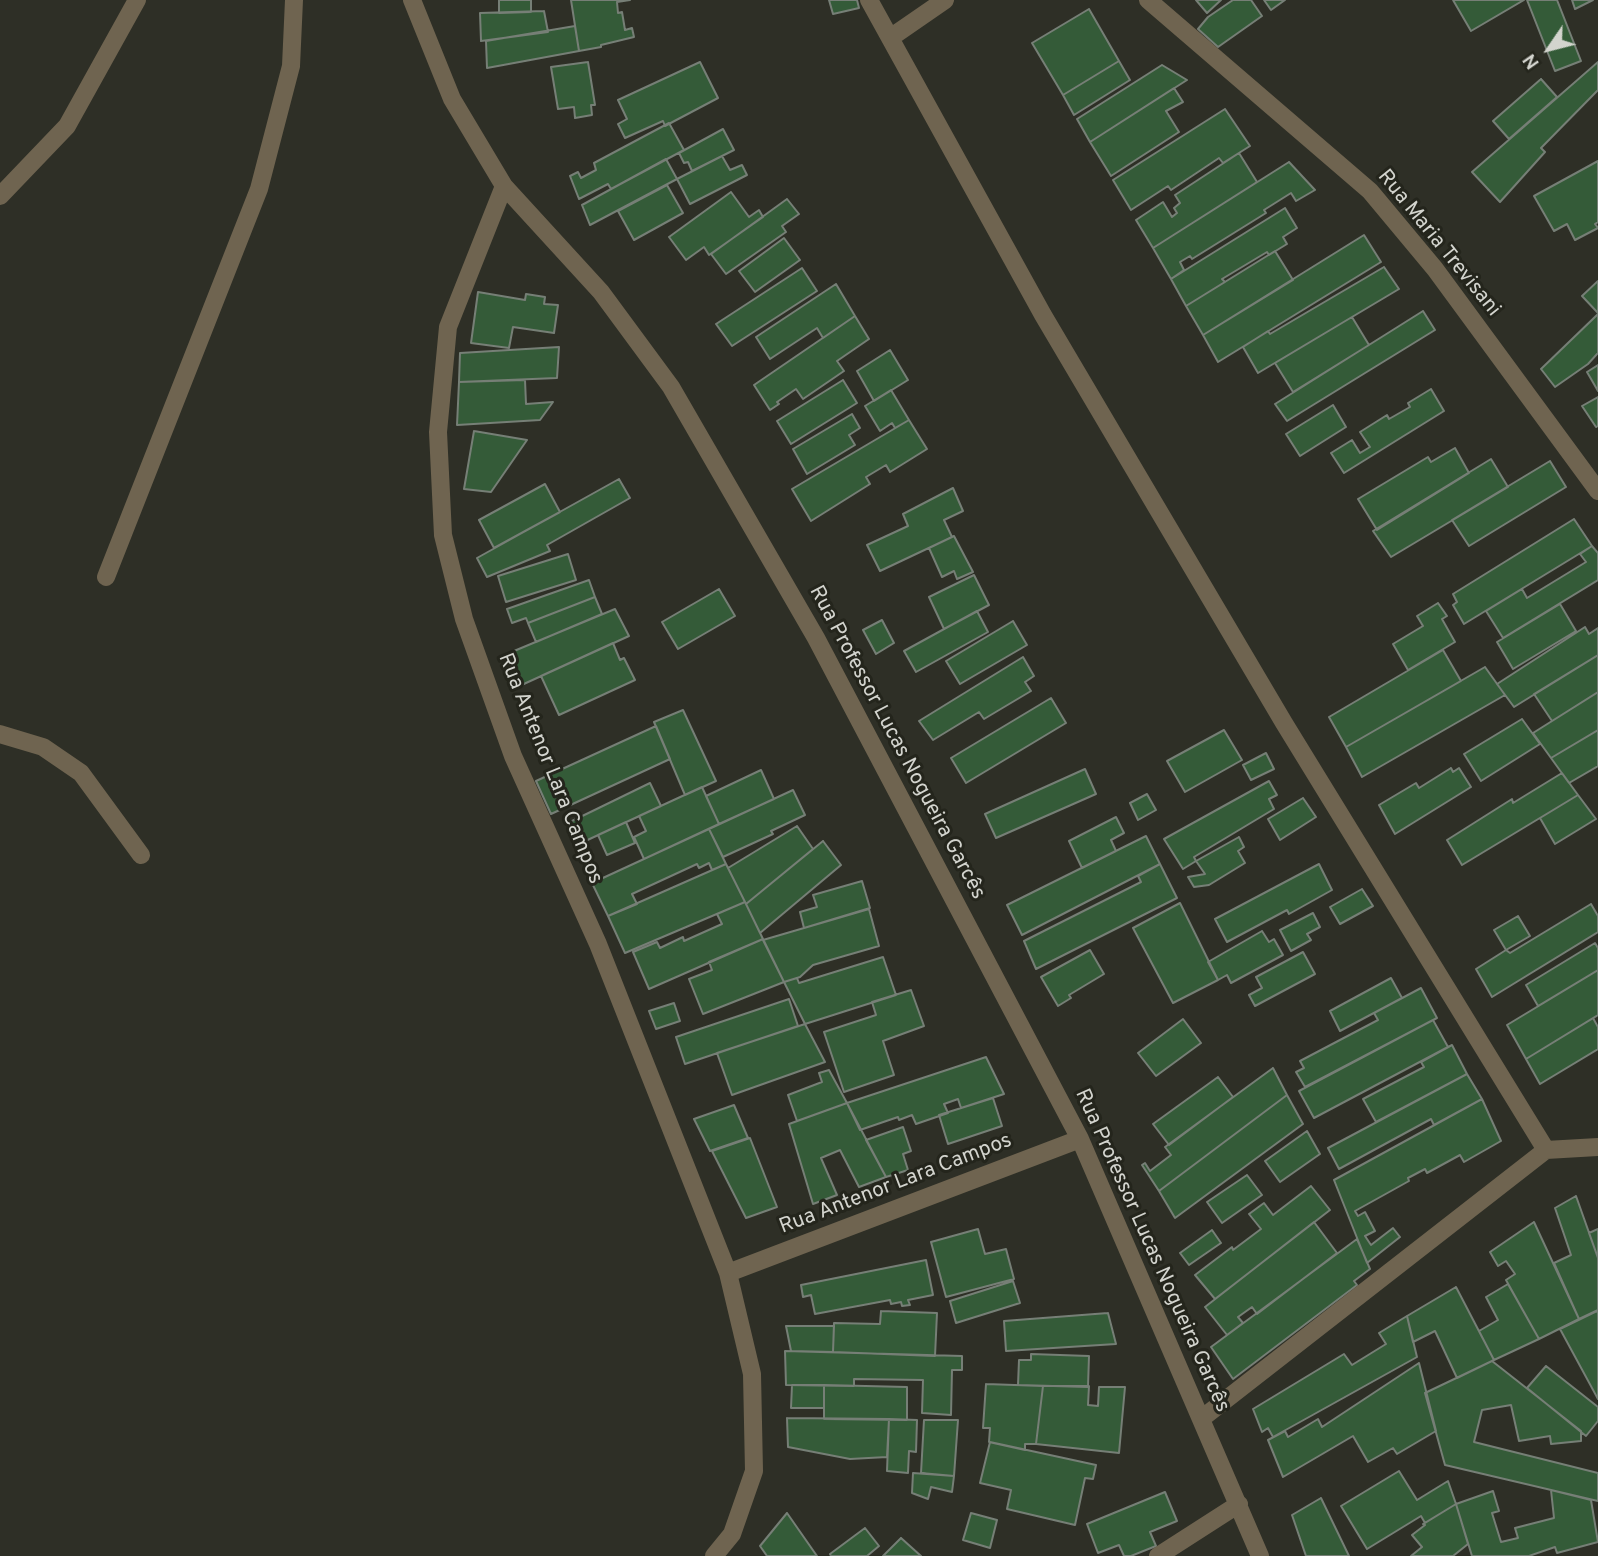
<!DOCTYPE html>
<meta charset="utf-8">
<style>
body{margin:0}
#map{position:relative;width:1598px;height:1556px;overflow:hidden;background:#2e2f26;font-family:Overpass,sans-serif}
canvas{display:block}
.north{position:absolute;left:1514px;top:14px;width:70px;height:70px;-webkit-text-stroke:5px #24251c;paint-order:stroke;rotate:235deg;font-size:19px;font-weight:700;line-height:28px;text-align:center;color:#d3d4ce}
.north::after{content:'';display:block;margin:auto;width:24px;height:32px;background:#d3d4ce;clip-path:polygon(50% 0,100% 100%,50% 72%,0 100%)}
</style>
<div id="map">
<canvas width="1598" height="1556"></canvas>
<div class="north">N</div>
</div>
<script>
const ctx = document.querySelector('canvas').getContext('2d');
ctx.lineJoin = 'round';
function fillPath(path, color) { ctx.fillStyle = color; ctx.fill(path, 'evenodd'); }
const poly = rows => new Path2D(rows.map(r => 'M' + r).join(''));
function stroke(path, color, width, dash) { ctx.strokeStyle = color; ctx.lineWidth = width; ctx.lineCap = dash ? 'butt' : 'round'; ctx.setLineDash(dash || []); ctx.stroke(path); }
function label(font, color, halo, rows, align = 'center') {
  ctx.font = font + ' Overpass,sans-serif'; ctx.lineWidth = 6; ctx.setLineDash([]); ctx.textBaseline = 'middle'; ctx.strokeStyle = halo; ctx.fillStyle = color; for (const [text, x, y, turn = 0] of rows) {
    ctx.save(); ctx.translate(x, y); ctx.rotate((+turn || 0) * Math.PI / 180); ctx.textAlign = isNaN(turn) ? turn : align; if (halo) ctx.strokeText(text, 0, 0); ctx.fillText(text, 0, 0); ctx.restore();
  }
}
const building = poly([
 [499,0,531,0,531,12,499,13,499,0],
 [571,0,630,0,617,2,618,13,622,12,625,30,632,28,634,37,601,45,601,47,579,51,571,0],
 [829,0,857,0,859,8,833,14,829,0],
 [1196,0,1221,0,1207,13,1196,0],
 [1233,0,1251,0,1262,16,1218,47,1198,29,1208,17,1233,0],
 [1264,0,1285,0,1271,10,1264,0],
 [1453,0,1524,0,1471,31,1453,0],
 [1527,0,1557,0,1581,61,1555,71,1527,0],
 [1572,0,1593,0,1575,9,1572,0],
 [1089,9,1119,61,1063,95,1032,43,1089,9],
 [544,11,548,32,481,41,480,13,544,11],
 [575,26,579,51,487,68,486,41,575,26],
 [1119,61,1130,80,1074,115,1063,95,1119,61],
 [588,62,595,105,591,105,592,115,575,118,574,107,558,109,551,67,588,62],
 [700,62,718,98,665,126,663,121,625,138,618,124,627,119,618,100,700,62],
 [1598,62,1598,90,1541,148,1545,152,1500,202,1472,172,1598,62],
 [1162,65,1187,80,1090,142,1077,119,1162,65],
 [1541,79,1557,97,1509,139,1493,121,1541,79],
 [1174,88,1183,102,1166,111,1179,132,1111,176,1090,142,1174,88],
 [1225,109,1250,146,1223,163,1219,158,1171,190,1168,186,1131,210,1113,180,1225,109],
 [669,123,684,150,611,189,608,184,579,199,570,176,578,172,581,178,596,170,594,163,669,123],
 [723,129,734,150,692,171,688,162,684,163,679,153,723,129],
 [1239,153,1257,182,1153,248,1136,220,1163,202,1172,217,1177,213,1174,208,1180,203,1175,195,1239,153],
 [722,156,730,170,742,165,747,175,690,204,677,179,722,156],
 [666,159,677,179,590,225,582,205,666,159],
 [1598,161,1598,222,1595,224,1598,228,1575,240,1567,224,1554,231,1534,196,1598,161],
 [1289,162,1315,190,1296,201,1291,193,1264,210,1266,213,1192,259,1190,256,1180,262,1184,270,1171,279,1153,248,1289,162],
 [667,185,683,213,634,240,618,211,667,185],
 [731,192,749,217,759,210,763,217,709,255,704,247,686,260,669,237,731,192],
 [787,199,799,214,782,226,786,232,726,274,711,254,787,199],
 [1285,208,1297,228,1283,237,1287,244,1269,255,1267,252,1222,279,1225,282,1186,306,1171,279,1285,208],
 [1364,235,1381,262,1218,362,1203,335,1364,235],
 [784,238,800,260,755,292,739,271,784,238],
 [1275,251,1293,280,1203,335,1186,306,1275,251],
 [1384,267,1399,289,1258,373,1243,347,1268,331,1270,334,1384,267],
 [802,268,817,291,732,346,716,324,802,268],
 [1598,281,1598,313,1582,296,1598,281],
 [836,284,855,316,823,338,817,328,770,359,756,337,836,284],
 [478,292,525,300,526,294,545,297,544,304,558,305,554,333,513,327,509,348,471,343,478,292],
 [1423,311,1435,330,1287,421,1275,404,1423,311],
 [1598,314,1598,353,1588,364,1555,387,1541,369,1598,314],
 [855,316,869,339,837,361,844,371,803,399,796,389,777,402,779,404,770,410,754,385,855,316],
 [1352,317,1369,345,1293,392,1275,363,1352,317],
 [559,347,557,378,459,382,460,353,559,347],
 [890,350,908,380,874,401,857,371,890,350],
 [1598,365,1598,391,1587,372,1598,365],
 [525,380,526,404,553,402,540,420,457,425,459,382,525,380],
 [843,380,857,403,791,444,777,421,843,380],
 [1431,389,1444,411,1344,473,1331,453,1352,440,1360,453,1370,447,1360,432,1387,415,1389,419,1410,407,1408,403,1431,389],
 [891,390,909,420,895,428,892,423,880,431,865,406,891,390],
 [1598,397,1598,426,1596,427,1582,406,1598,397],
 [1333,405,1346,427,1300,456,1286,434,1333,405],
 [852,414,860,428,849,435,855,445,807,474,793,449,852,414],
 [909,420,927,449,890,472,886,465,866,477,870,484,811,521,792,489,909,420],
 [474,431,527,440,491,492,464,489,474,431],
 [1455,448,1469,473,1377,530,1358,499,1428,457,1431,462,1455,448],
 [1491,459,1508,487,1391,557,1373,531,1491,459],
 [1550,461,1566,487,1469,546,1452,520,1550,461],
 [619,479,630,498,547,545,550,551,487,577,477,558,619,479],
 [545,484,560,512,494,548,479,520,545,484],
 [953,488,963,511,944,520,952,537,880,571,867,545,908,526,903,514,953,488],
 [1574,519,1592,546,1464,624,1453,605,1457,602,1453,594,1574,519],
 [954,536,973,572,957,579,954,571,942,577,929,548,954,536],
 [1592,546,1598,553,1598,580,1503,638,1486,611,1522,589,1527,598,1586,562,1580,554,1592,546],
 [568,554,576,580,506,602,498,576,568,554],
 [974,575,989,605,944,629,929,597,974,575],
 [589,580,595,597,528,623,526,618,512,623,507,609,589,580],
 [719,589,735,616,678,649,662,622,719,589],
 [595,597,602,614,536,642,528,623,595,597],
 [1438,603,1447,616,1442,619,1455,642,1408,670,1393,644,1423,626,1417,616,1438,603],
 [1560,604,1576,631,1513,669,1497,642,1560,604],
 [615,609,629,636,515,688,502,656,615,609],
 [977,611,988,632,916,672,904,651,977,611],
 [882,620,894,643,876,654,863,630,882,620],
 [1013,621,1027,645,960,684,946,661,1013,621],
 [1585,627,1589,634,1598,628,1598,655,1514,707,1497,684,1585,627],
 [613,643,620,660,624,658,635,680,559,715,541,676,613,643],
 [1443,650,1461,681,1346,747,1329,717,1443,650],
 [1598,655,1598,692,1552,721,1534,694,1598,655],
 [1023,657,1034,676,1025,682,1031,691,984,719,979,712,933,740,919,721,1023,657],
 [1485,667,1505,695,1362,777,1346,747,1485,667],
 [1598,692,1598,730,1551,758,1533,733,1598,692],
 [1051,698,1066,723,966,783,951,758,1051,698],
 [683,710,716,781,685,795,654,722,683,710],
 [1522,719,1540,744,1481,781,1464,754,1522,719],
 [656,726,670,759,551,814,536,781,656,726],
 [1224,730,1242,760,1185,792,1167,761,1224,730],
 [1598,730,1598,766,1569,783,1551,758,1598,730],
 [1266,753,1274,769,1251,780,1243,765,1266,753],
 [1451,768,1453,772,1459,768,1471,787,1395,834,1379,805,1416,783,1419,788,1451,768],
 [1085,769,1096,794,996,838,985,814,1085,769],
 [761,770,774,799,719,824,706,796,761,770],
 [1562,773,1578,795,1462,865,1447,840,1512,799,1513,803,1562,773],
 [1269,781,1277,795,1269,799,1274,809,1194,857,1196,861,1183,869,1164,839,1269,781],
 [650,783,661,806,581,843,570,822,650,783],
 [702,787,719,824,644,859,634,837,646,831,639,816,702,787],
 [793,790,805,815,771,831,773,834,723,857,709,829,793,790],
 [1147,794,1156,810,1138,820,1130,803,1147,794],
 [1578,795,1596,819,1555,844,1540,818,1578,795],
 [1303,798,1316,817,1280,840,1268,819,1303,798],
 [1116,817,1124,833,1111,840,1116,851,1082,868,1069,841,1116,817],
 [626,822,635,843,607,855,598,835,626,822],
 [797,826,813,849,746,904,728,868,797,826],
 [709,829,726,864,712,870,709,863,699,868,697,864,632,894,637,904,608,916,592,883,709,829],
 [1146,836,1160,864,1022,935,1007,905,1146,836],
 [1239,837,1244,847,1238,851,1245,863,1209,885,1194,887,1188,877,1205,874,1196,861,1239,837],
 [823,841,841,865,760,933,746,904,823,841],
 [726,864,745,902,625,953,608,916,726,864],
 [1160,864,1177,898,1036,969,1024,941,1141,882,1138,876,1160,864],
 [1319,864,1332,890,1289,914,1287,910,1227,942,1215,919,1319,864],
 [862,881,870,908,804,928,800,912,817,907,813,895,862,881],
 [1362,889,1373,906,1340,924,1330,907,1362,889],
 [745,902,763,939,649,989,633,952,657,942,660,948,683,937,684,941,722,924,717,914,745,902],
 [1180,903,1218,980,1173,1003,1133,928,1180,903],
 [1591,904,1598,916,1598,932,1492,997,1476,969,1506,950,1510,953,1591,904],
 [869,909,879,946,813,965,800,977,784,982,763,940,869,909],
 [1313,913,1320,927,1307,934,1311,940,1291,951,1280,930,1313,913],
 [1518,916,1530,936,1506,950,1494,930,1518,916],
 [1262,931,1269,942,1274,939,1283,955,1231,983,1227,975,1218,980,1208,962,1262,931],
 [763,939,784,982,703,1014,689,979,712,970,709,962,763,939],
 [1595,943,1598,948,1598,970,1538,1006,1526,985,1595,943],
 [1090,950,1104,974,1069,995,1071,998,1058,1006,1041,977,1090,950],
 [1303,952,1315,974,1255,1006,1249,995,1262,988,1256,977,1303,952],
 [883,957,896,995,805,1024,784,982,797,978,799,983,883,957],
 [1598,970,1598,1015,1526,1059,1507,1025,1598,970],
 [1391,978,1402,998,1340,1031,1330,1011,1391,978],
 [1421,988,1437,1018,1305,1087,1296,1072,1304,1068,1300,1061,1378,1020,1374,1013,1421,988],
 [911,990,924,1026,883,1041,894,1075,844,1092,824,1032,876,1015,872,1002,911,990],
 [789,999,798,1026,685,1064,676,1037,789,999],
 [674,1003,680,1021,656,1029,649,1011,674,1003],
 [1593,1018,1598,1027,1598,1049,1540,1084,1526,1059,1593,1018],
 [1183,1019,1201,1043,1156,1076,1138,1053,1183,1019],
 [1433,1020,1448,1047,1314,1118,1299,1091,1433,1020],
 [805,1024,825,1062,732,1095,717,1053,805,1024],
 [1452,1045,1467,1074,1376,1122,1363,1099,1424,1067,1421,1062,1452,1045],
 [986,1057,1004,1094,961,1108,958,1099,944,1104,948,1113,916,1124,912,1115,899,1120,898,1117,860,1130,847,1103,986,1057],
 [1273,1068,1287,1095,1159,1191,1142,1165,1145,1163,1150,1171,1171,1155,1165,1147,1273,1068],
 [829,1070,847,1103,797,1121,788,1095,822,1082,819,1073,829,1070],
 [1467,1074,1482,1099,1434,1125,1431,1119,1339,1169,1328,1148,1467,1074],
 [1218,1077,1233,1097,1169,1145,1153,1124,1218,1077],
 [1287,1095,1303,1124,1175,1218,1159,1191,1287,1095],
 [993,1098,1002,1126,948,1144,939,1115,993,1098],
 [1482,1099,1501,1141,1464,1162,1460,1155,1427,1173,1425,1169,1408,1178,1409,1181,1355,1211,1358,1216,1365,1212,1375,1231,1365,1236,1371,1245,1393,1228,1400,1237,1367,1263,1334,1180,1482,1099],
 [847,1103,886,1177,859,1187,840,1150,821,1158,837,1195,813,1204,789,1124,847,1103],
 [734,1105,748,1138,710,1151,694,1119,734,1105],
 [903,1127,911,1151,903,1154,908,1170,886,1177,866,1140,903,1127],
 [1307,1131,1320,1154,1280,1182,1265,1161,1307,1131],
 [750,1138,777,1207,746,1218,712,1151,750,1138],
 [1247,1175,1262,1195,1222,1223,1207,1202,1247,1175],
 [1311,1186,1330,1210,1215,1299,1195,1275,1232,1247,1233,1250,1261,1229,1249,1214,1264,1203,1273,1215,1311,1186],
 [1576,1196,1598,1258,1598,1310,1579,1319,1554,1263,1571,1255,1555,1208,1576,1196],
 [1314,1222,1337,1253,1257,1314,1252,1307,1238,1317,1243,1323,1227,1335,1205,1307,1314,1222],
 [1534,1222,1579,1319,1539,1339,1506,1280,1515,1274,1506,1261,1498,1266,1490,1252,1534,1222],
 [978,1229,985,1254,1006,1249,1014,1279,946,1297,931,1242,978,1229],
 [1598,1229,1598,1258,1589,1233,1598,1229],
 [1212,1230,1221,1243,1189,1265,1180,1253,1212,1230],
 [1357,1239,1370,1269,1354,1281,1357,1285,1233,1379,1211,1347,1357,1239],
 [926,1260,933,1295,908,1300,910,1305,902,1306,901,1302,891,1304,890,1300,815,1314,811,1295,803,1297,801,1285,926,1260],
 [1013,1281,1020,1303,956,1323,950,1301,1013,1281],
 [1508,1284,1539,1339,1494,1360,1479,1331,1498,1320,1486,1297,1508,1284],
 [1456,1287,1494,1360,1457,1378,1435,1331,1413,1342,1407,1316,1456,1287],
 [881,1311,937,1313,935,1356,833,1352,834,1323,880,1324,881,1311],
 [1597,1311,1598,1313,1598,1399,1560,1329,1597,1311],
 [1108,1313,1116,1344,1006,1351,1004,1321,1108,1313],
 [1407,1316,1417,1357,1273,1437,1268,1428,1262,1432,1253,1409,1344,1354,1352,1365,1386,1344,1379,1333,1407,1316],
 [786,1326,834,1326,833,1352,791,1351,786,1326],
 [785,1351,962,1356,962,1370,952,1370,951,1415,922,1413,923,1380,854,1379,854,1386,786,1385,785,1351],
 [1031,1354,1089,1356,1088,1387,1018,1385,1019,1360,1031,1360,1031,1354],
 [1492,1361,1581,1431,1581,1441,1551,1444,1550,1436,1519,1441,1511,1405,1482,1410,1474,1442,1598,1473,1598,1501,1445,1465,1425,1393,1492,1361],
 [1419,1363,1436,1431,1397,1454,1393,1448,1368,1462,1353,1436,1283,1477,1268,1440,1285,1431,1288,1437,1318,1419,1322,1427,1419,1363],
 [1546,1366,1598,1407,1598,1421,1586,1436,1527,1388,1546,1366],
 [986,1384,1043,1386,1036,1444,1025,1444,1025,1450,989,1442,990,1428,983,1428,986,1384],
 [792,1385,824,1385,824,1408,791,1408,792,1385],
 [824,1385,907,1387,907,1420,824,1419,824,1385],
 [1043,1386,1089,1386,1088,1405,1098,1406,1099,1387,1125,1387,1119,1453,1036,1444,1043,1386],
 [787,1418,889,1419,887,1457,850,1459,788,1447,787,1418],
 [889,1419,917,1420,916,1452,909,1451,908,1473,887,1471,889,1419],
 [924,1420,958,1420,954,1476,921,1473,924,1420],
 [990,1442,1096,1465,1093,1479,1085,1478,1075,1525,1007,1509,1011,1490,980,1483,990,1442],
 [1399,1471,1417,1500,1448,1481,1456,1504,1425,1523,1421,1516,1367,1549,1341,1506,1399,1471],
 [913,1473,954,1476,952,1492,931,1487,928,1499,912,1493,913,1473],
 [1551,1490,1591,1500,1598,1542,1557,1553,1555,1547,1529,1556,1472,1556,1456,1504,1493,1491,1499,1511,1492,1513,1501,1542,1518,1538,1515,1528,1554,1518,1551,1490],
 [1165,1492,1177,1521,1150,1532,1156,1546,1131,1556,1124,1556,1119,1545,1098,1553,1087,1524,1165,1492],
 [1321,1498,1349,1556,1306,1556,1292,1515,1321,1498],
 [1456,1504,1468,1544,1453,1556,1411,1556,1422,1547,1412,1535,1425,1525,1423,1524,1456,1504],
 [787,1513,817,1556,767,1556,760,1546,787,1513],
 [971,1513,997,1520,990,1548,963,1540,971,1513],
 [865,1528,879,1546,867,1556,831,1556,830,1554,865,1528],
 [901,1538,921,1556,883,1556,901,1538]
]);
fillPath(building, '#345b38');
stroke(building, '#767f76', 2);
stroke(poly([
 [412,0,452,99,504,186,601,292,671,387,816,638,1080,1139,1260,1556],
 [869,0,1043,315,1284,723,1546,1150],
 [1148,0,1370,191,1435,269,1598,491],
 [890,38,945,0],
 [504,186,448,327,438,432,443,535,464,619,513,756,598,944,728,1273,752,1374,754,1471,732,1534,714,1556],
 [0,196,67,126,137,0],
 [106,577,259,189,291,66,294,0],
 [0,734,43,747,81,773,141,855],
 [728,1273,1080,1139],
 [1201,1419,1546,1150,1598,1147],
 [1158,1556,1239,1504]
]), '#6f6450', 18);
label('21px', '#d3d4ce', '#24251c', [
 ["Rua Maria Trevisani",1438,244,51],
 ["Rua Professor Lucas Nogueira Garcês",896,743,62],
 ["Rua Antenor Lara Campos",549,769,68],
 ["Rua Antenor Lara Campos",896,1185,-21],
 ["Rua Professor Lucas Nogueira Garcês",1151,1251,66]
]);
</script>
